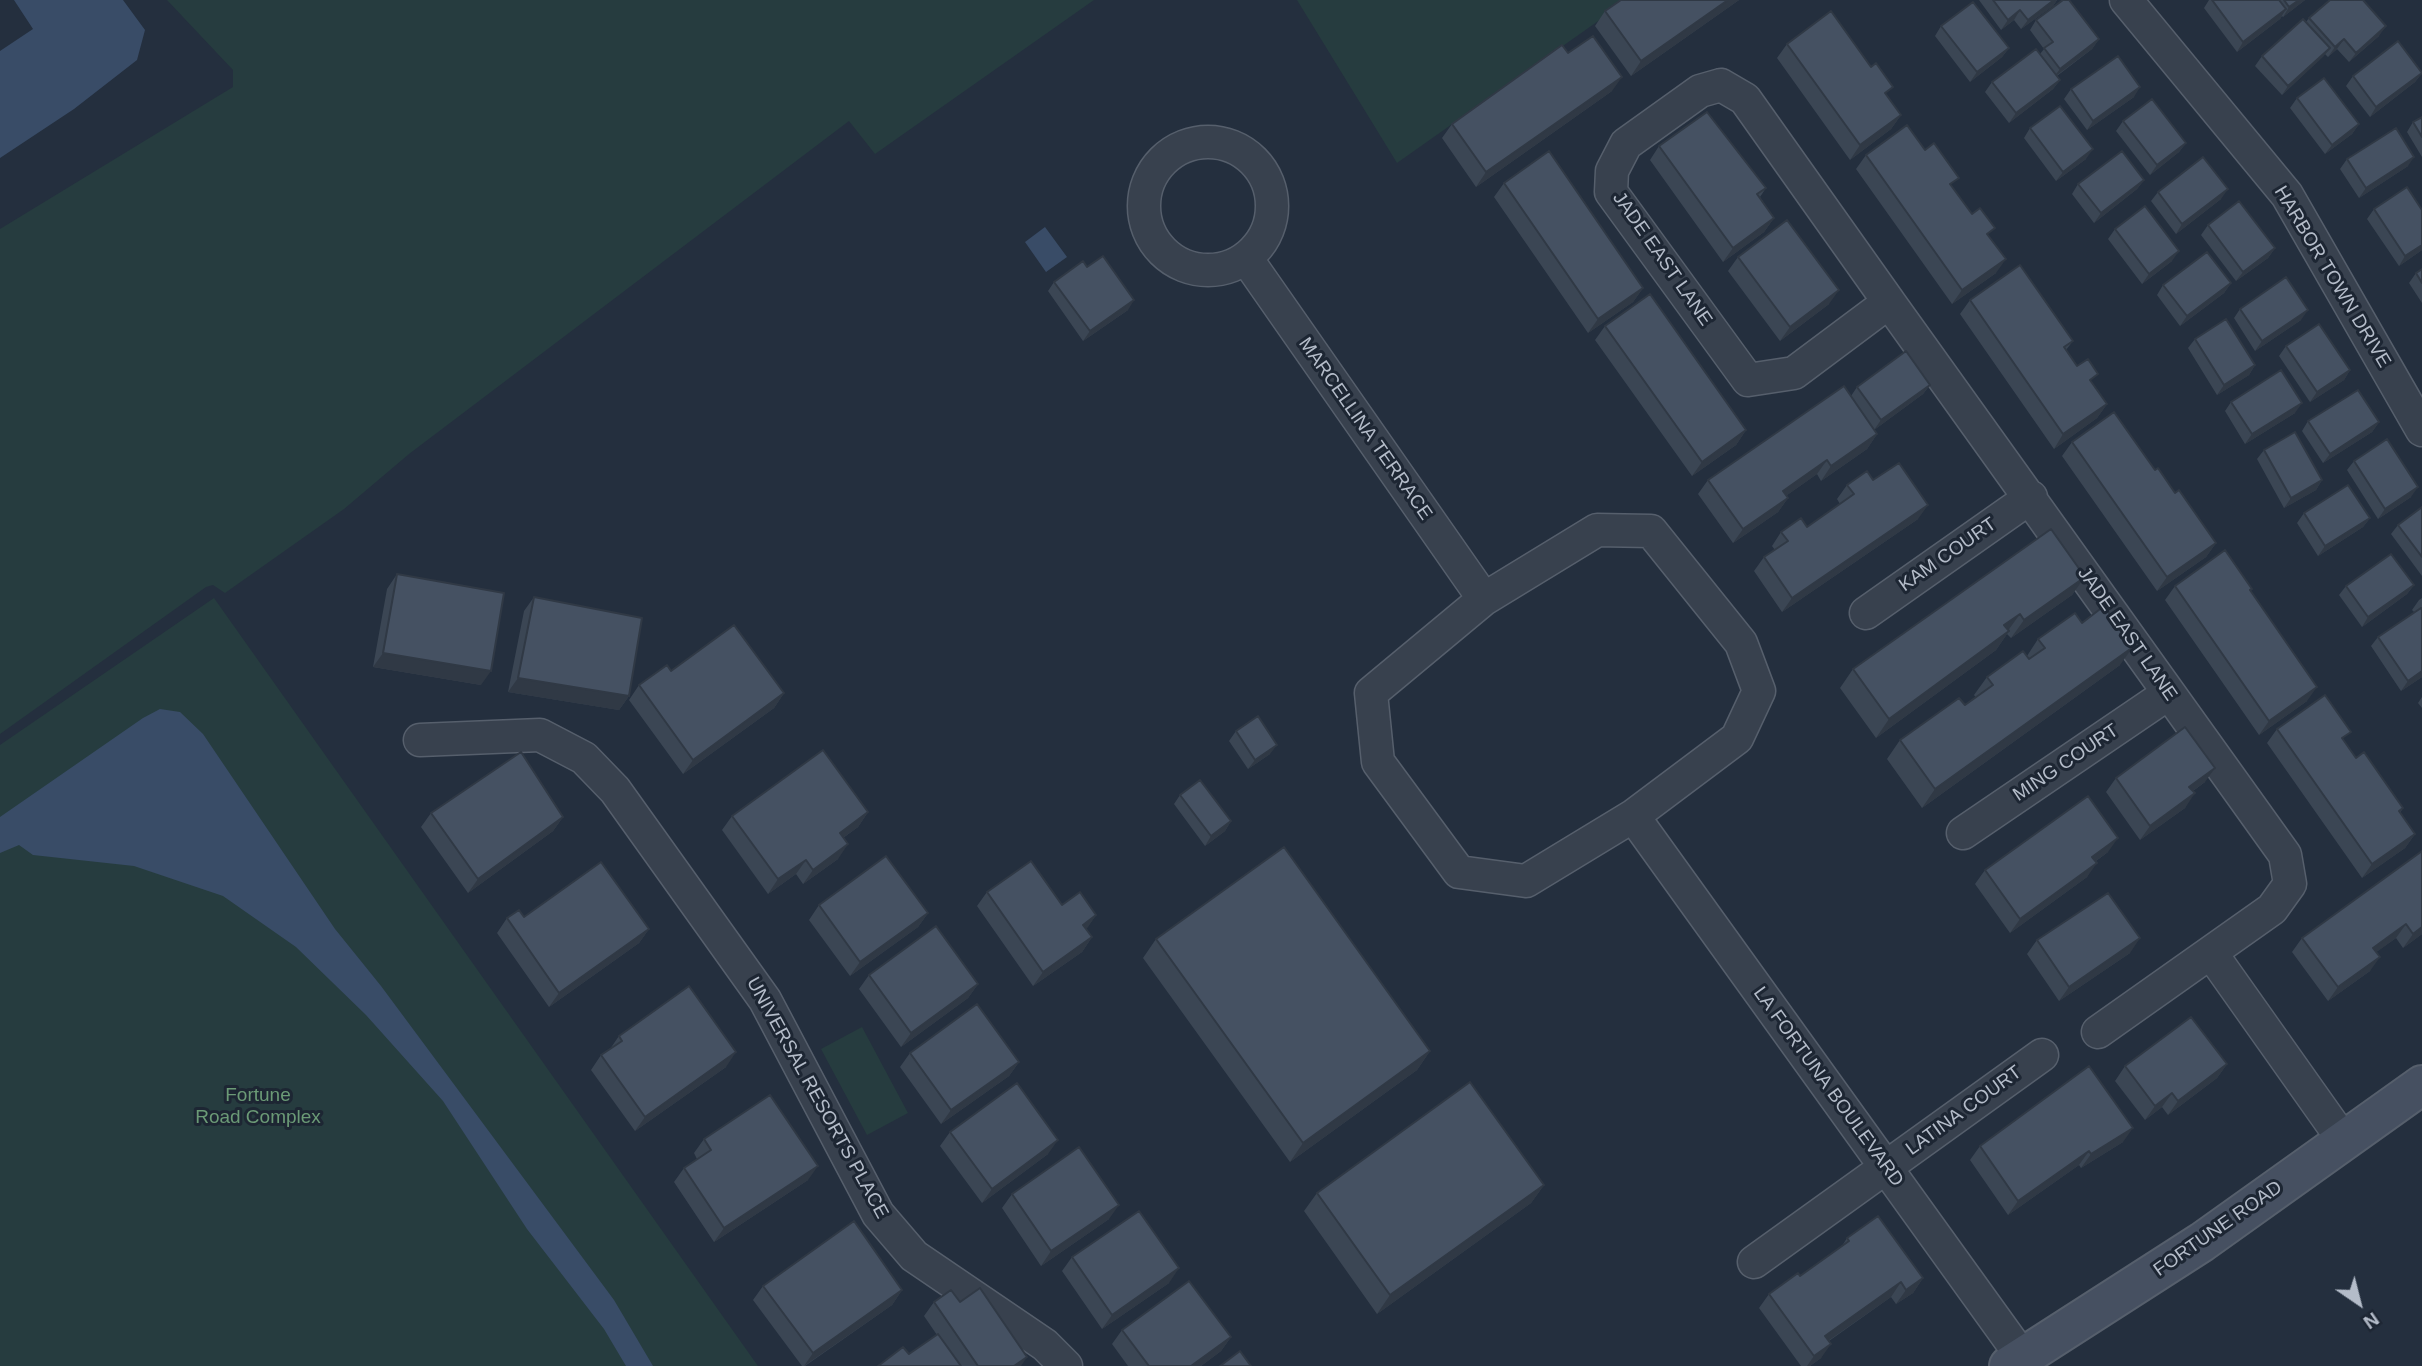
<!DOCTYPE html>
<style>
body{margin:0}
#map{position:relative;width:2422px;height:1366px;overflow:hidden;background:#242f3e;font-family:Arial,sans-serif}
canvas{display:block}
.north{position:absolute;left:2324px;top:1268px;width:70px;height:70px;-webkit-text-stroke:5px #1d2633;paint-order:stroke;rotate:145deg;font-size:19px;font-weight:700;line-height:28px;text-align:center;color:#b4bcc9}
.north::after{content:'';display:block;margin:auto;width:24px;height:32px;background:#b4bcc9;clip-path:polygon(50% 0,100% 100%,50% 72%,0 100%)}
</style>
<div id="map">
<canvas width="2422" height="1366"></canvas>
<div class="north">N</div>
</div>
<script>
const ctx = document.querySelector('canvas').getContext('2d');
ctx.lineJoin = 'round';
function fillPath(path, color) { ctx.fillStyle = color; ctx.fill(path, 'evenodd'); }
const poly = rows => new Path2D(rows.map(r => 'M' + r).join(''));
function stroke(path, color, width, dash) { ctx.strokeStyle = color; ctx.lineWidth = width; ctx.lineCap = dash ? 'butt' : 'round'; ctx.setLineDash(dash || []); ctx.stroke(path); }
function label(font, color, halo, rows, align = 'center') {
  ctx.font = font + ' Arial,sans-serif'; ctx.lineWidth = 6; ctx.setLineDash([]); ctx.textBaseline = 'middle'; ctx.strokeStyle = halo; ctx.fillStyle = color; for (const [text, x, y, turn = 0] of rows) {
    ctx.save(); ctx.translate(x, y); ctx.rotate((+turn || 0) * Math.PI / 180); ctx.textAlign = isNaN(turn) ? turn : align; if (halo) ctx.strokeText(text, 0, 0); ctx.fillText(text, 0, 0); ctx.restore();
  }
}
fillPath(poly([
 [167,0,1094,0,875,154,849,121,409,454,344,509,225,593,213,585,206,587,0,734,0,229,233,87,233,70],
 [1297,0,1628,0,1397,163],
 [214,598,758,1366,0,1366,0,745],
 [862,1027,908,1113,867,1135,821,1049]
]), '#263c3f');
fillPath(poly([
 [14,0,123,0,145,30,137,60,74,109,0,158,0,51,33,29],
 [1045,227,1067,257,1046,272,1025,242],
 [160,709,180,712,203,734,335,929,381,986,614,1300,653,1366,626,1366,604,1329,527,1229,443,1101,366,1015,296,947,223,896,134,866,33,855,19,845,0,853,0,817,143,718]
]), '#394c67');
const street = poly([
 [2126,0,2287,195,2422,430],
 [1721,85,1745,99,1889,302,1794,373,1748,380,1611,192,1612,171,1626,144,1700,91,1721,85],
 '1144 206a64 64 0 1 1 128 0a64 64 0 1 1-128 0Z',
 [1246,258,1484,599],
 [1889,302,2285,855,2290,884,2272,909,2098,1032],
 [1866,613,2031,497],
 [420,740,540,735,584,758,615,790,765,1000,878,1214,914,1256,1045,1345,1066,1366],
 [1633,816,1737,738,1759,691,1741,643,1651,531,1597,530,1484,599,1371,693,1378,762,1459,872,1526,881,1633,816,2023,1358],
 [1963,833,2169,693],
 [2211,953,2344,1141],
 [1754,1262,2042,1055]
]);
const secondary = poly([
 [2009,1366,2202,1242,2422,1085]
]);
stroke(street, '#565f6c', 35);
stroke(secondary, '#565f6c', 42);
stroke(street, '#38414e', 32);
stroke(secondary, '#465061', 38);
fillPath(poly([
 [1621,0,1739,0,1631,76,1595,26,1605,11],
 [1979,0,2057,0,2053,6,2021,29,2014,20,2001,30],
 [2209,0,2305,0,2283,17,2282,16,2280,19,2237,52,2204,8],
 [2309,18,2379,36,2349,62,2337,49,2328,57,2325,54,2282,95,2255,66,2262,56,2306,22],
 [2036,20,2099,39,2092,49,2057,76,2060,80,2053,89,2009,123,1985,92,1992,82,2040,54,2044,49,2030,30],
 [1941,26,2009,48,2002,57,1970,82,1935,36],
 [1787,44,1871,67,1887,95,1901,115,1891,129,1850,160,1777,58],
 [2422,73,2415,82,2370,117,2346,86,2353,76],
 [2071,89,2134,97,2087,130,2064,99],
 [1612,91,1476,187,1442,138,1452,124],
 [2297,98,2359,124,2352,134,2325,154,2290,108],
 [2422,117,2422,157,2407,132,2413,122],
 [2123,121,2186,143,2179,152,2150,175,2116,131],
 [2030,128,2086,159,2056,181,2024,138],
 [1659,146,1766,188,1760,197,1774,218,1764,232,1723,262,1650,160],
 [1925,150,1972,214,1989,236,1996,273,1952,304,1856,169,1866,155],
 [2347,159,2408,166,2359,198,2340,169],
 [2144,180,2137,189,2094,223,2072,194,2078,184],
 [1504,183,1643,288,1633,302,1588,333,1494,197],
 [2158,192,2221,199,2176,234,2151,201],
 [2374,209,2422,250,2399,266,2367,219],
 [2208,225,2275,248,2268,258,2236,281,2201,235],
 [2115,229,2172,261,2142,284,2108,239],
 [1738,257,1829,304,1780,341,1728,271],
 [1087,267,1128,310,1083,341,1048,291,1054,282],
 [2422,269,2422,303,2409,283,2416,273],
 [2231,283,2224,293,2180,326,2157,295,2163,285],
 [1970,300,2073,341,2066,350,2077,366,2092,382,2107,404,2097,418,2054,449,1960,314],
 [2240,309,2301,320,2255,351,2234,318],
 [1605,326,1746,430,1736,445,1692,476,1595,340],
 [2195,339,2255,365,2249,375,2217,395,2188,348],
 [2286,346,2350,370,2344,380,2310,402,2279,356],
 [1930,385,1923,394,1874,430,1877,434,1867,449,1821,481,1817,474,1787,495,1788,498,1778,512,1733,543,1698,494,1708,480,1851,396,1857,387],
 [2231,402,2295,413,2245,444,2225,411],
 [2308,421,2379,422,2372,432,2323,463,2302,431],
 [2072,442,2155,470,2175,493,2216,543,2206,557,2157,591,2062,456],
 [2264,450,2322,480,2316,490,2284,508,2257,459],
 [2354,461,2411,497,2378,519,2347,470],
 [1873,480,1918,519,1782,612,1754,571,1764,557,1775,550,1772,546,1781,532,1807,527,1840,504,1837,499,1847,485],
 [2422,507,2422,576,2391,534,2398,525],
 [2304,513,2370,518,2363,527,2318,556,2297,523],
 [397,574,481,685,373,667,387,589],
 [2085,577,2072,595,2011,638,2007,634,1996,650,1876,738,1840,688,1853,669],
 [2414,585,2407,594,2362,627,2339,595,2346,586],
 [2175,586,2250,591,2307,701,2259,735,2165,600],
 [534,597,629,696,619,710,508,692,524,611],
 [2422,598,2422,677,2401,691,2371,646,2378,637,2414,612,2412,610,2419,600],
 [2082,623,2120,665,1922,808,1887,759,1900,740,1965,705,1976,698,1974,695,1987,677,2027,656,2038,639],
 [671,671,784,693,774,708,683,774,629,700,639,685],
 [2422,697,2422,708,2418,703],
 [2277,729,2344,742,2356,758,2403,808,2400,813,2415,834,2405,848,2362,878,2267,743],
 [1236,731,1270,754,1248,769,1229,741],
 [2116,778,2205,782,2193,791,2185,808,2140,840,2106,792],
 [1180,795,1231,821,1225,831,1205,846,1174,804],
 [868,812,858,827,843,838,838,859,803,884,796,874,768,894,722,830,732,816],
 [431,813,563,817,553,831,468,893,421,827],
 [2422,851,2422,934,2403,948,2396,938,2376,952,2370,971,2328,1001,2292,952,2302,938],
 [2108,852,2096,861,2087,877,2010,933,1975,884,1985,870],
 [987,892,1062,905,1096,915,1086,929,1092,937,1082,952,1033,986,977,906],
 [819,905,928,913,918,927,850,976,809,920],
 [507,918,649,929,639,943,549,1007,497,933],
 [1156,939,1430,1051,1417,1070,1290,1162,1143,958],
 [2037,940,2130,953,2059,1001,2027,954],
 [869,975,978,984,968,998,901,1047,859,989],
 [619,1036,726,1067,635,1131,591,1070,601,1055,610,1049],
 [910,1053,1019,1062,1009,1076,941,1124,900,1067],
 [2227,1064,2217,1078,2168,1115,2162,1107,2145,1120,2115,1081,2125,1066],
 [950,1132,1048,1154,982,1203,940,1146],
 [704,1139,808,1180,714,1242,674,1182,684,1168,697,1159,694,1153],
 [2123,1142,2081,1168,2079,1165,2008,1215,1970,1160,1980,1146],
 [1544,1185,1531,1203,1377,1314,1304,1211,1317,1193],
 [1012,1194,1109,1219,1041,1266,1002,1208],
 [1847,1238,1923,1278,1913,1293,1896,1304,1891,1297,1829,1341,1821,1358,1810,1366,1801,1366,1759,1308,1769,1294,1800,1276,1842,1246],
 [1072,1257,1169,1283,1102,1329,1062,1271],
 [763,1286,902,1290,892,1305,805,1366,802,1366,753,1300],
 [934,1302,960,1302,1021,1366,878,1366,909,1354,937,1335,924,1316],
 [1122,1330,1231,1337,1221,1351,1201,1366,1128,1366,1112,1344]
]), '#3b4654');
fillPath(poly([
 [1728,0,1739,0,1631,76,1641,61],
 [2054,0,2057,0,2053,6,2021,29,2028,20],
 [2299,0,2305,0,2283,17,2289,7],
 [2286,9,2280,19,2237,52,2243,42],
 [2020,10,2014,20,2001,30,2008,20],
 [2386,26,2379,36,2349,62,2356,53],
 [2099,39,2092,49,2053,78,2060,69],
 [2344,39,2337,49,2328,57,2335,47],
 [2009,48,2002,57,1970,82,1977,72],
 [2330,48,2323,57,2282,95,2288,86],
 [2422,73,2415,82,2370,117,2376,107],
 [1622,77,1612,91,1476,187,1486,172],
 [2060,80,2053,89,2009,123,2016,113],
 [2140,87,2134,97,2087,130,2093,121],
 [1901,115,1891,129,1850,160,1860,145],
 [2359,124,2352,134,2325,154,2332,145],
 [2186,143,2179,152,2150,175,2157,165],
 [2093,149,2086,159,2056,181,2063,172],
 [2414,157,2408,166,2359,198,2366,188],
 [2144,180,2137,189,2094,223,2101,213],
 [2228,189,2221,199,2176,234,2182,224],
 [1774,218,1764,232,1723,262,1733,248],
 [2422,245,2422,250,2399,266,2405,256],
 [2275,248,2268,258,2236,281,2243,272],
 [2179,251,2172,261,2142,284,2149,274],
 [2006,259,1996,273,1952,304,1962,290],
 [2231,283,2224,293,2180,326,2187,316],
 [1643,288,1633,302,1588,333,1598,319],
 [1839,290,1829,304,1780,341,1790,327],
 [1134,300,1128,310,1083,341,1090,331],
 [2308,310,2301,320,2255,351,2262,341],
 [2255,365,2249,375,2217,395,2224,385],
 [2350,370,2344,380,2310,402,2317,392],
 [1930,385,1923,394,1874,430,1881,420],
 [2302,403,2295,413,2245,444,2252,434],
 [2107,404,2097,418,2054,449,2063,434],
 [2379,422,2372,432,2323,463,2330,454],
 [1746,430,1736,445,1692,476,1702,462],
 [1877,434,1867,449,1821,481,1831,466],
 [1827,460,1817,474,1773,505,1783,491],
 [2322,480,2316,490,2284,508,2291,498],
 [2418,487,2411,497,2378,519,2385,509],
 [1788,498,1778,512,1733,543,1743,529],
 [1928,505,1918,519,1782,612,1792,598],
 [2370,518,2363,527,2318,556,2325,546],
 [2216,543,2206,557,2157,591,2167,577],
 [2085,577,2072,595,2011,638,2024,620],
 [2414,585,2407,594,2362,627,2368,617],
 [2020,614,2007,632,2004,625],
 [2009,631,1996,650,1876,738,1889,719],
 [2133,647,2120,665,1922,808,1935,789],
 [383,653,491,671,481,685,373,667],
 [2422,671,2422,677,2401,691,2408,681],
 [518,678,629,696,619,710,508,692],
 [2317,687,2307,701,2259,735,2269,721],
 [784,693,774,708,683,774,693,760],
 [1277,745,1270,754,1248,769,1255,760],
 [2215,768,2205,782,2179,801,2189,787],
 [2195,793,2185,808,2140,840,2150,826],
 [868,812,858,827,830,847,840,833],
 [563,817,553,831,468,893,478,879],
 [1231,821,1225,831,1205,846,1211,836],
 [2415,834,2405,848,2362,878,2372,864],
 [2118,838,2108,852,2082,871,2092,857],
 [848,844,838,859,803,884,813,870],
 [806,860,796,874,768,894,778,879],
 [2097,863,2087,877,2010,933,2020,919],
 [928,913,918,927,850,976,860,962],
 [1096,915,1086,930,1083,925],
 [2406,924,2396,938,2363,962,2373,948],
 [2422,927,2422,934,2403,948,2413,934],
 [649,929,639,943,549,1007,559,993],
 [1092,937,1082,952,1033,986,1043,972],
 [2140,938,2130,953,2059,1001,2069,987],
 [2380,957,2370,971,2328,1001,2338,987],
 [978,984,968,998,901,1047,911,1033],
 [1430,1051,1417,1070,1290,1162,1303,1143],
 [736,1052,726,1067,635,1131,645,1117],
 [1019,1062,1009,1076,941,1124,951,1110],
 [2227,1064,2217,1078,2168,1115,2178,1101],
 [2172,1093,2162,1107,2145,1120,2155,1106],
 [2133,1128,2123,1142,2081,1168,2091,1154],
 [1058,1140,1048,1154,982,1203,992,1189],
 [2089,1151,2079,1165,2008,1215,2018,1201],
 [818,1166,808,1180,714,1242,724,1228],
 [1544,1185,1531,1203,1377,1314,1390,1295],
 [1119,1205,1109,1219,1041,1266,1051,1251],
 [1179,1268,1169,1283,1102,1329,1112,1315],
 [1923,1278,1913,1293,1896,1304,1906,1290],
 [1901,1282,1891,1297,1815,1350,1825,1336],
 [902,1290,892,1305,804,1366,813,1353],
 [1231,1337,1221,1351,1201,1366,1191,1366],
 [1831,1344,1821,1358,1810,1366,1807,1366,1814,1356],
 [1027,1357,1021,1366,1014,1366]
]), '#303945');
const building = poly([
 [1621,0,1728,0,1641,61,1605,11,1621,0],
 [1993,0,2054,0,2028,20,2020,10,2008,20,1993,0],
 [2063,0,2069,0,2099,39,2060,69,2044,48,2053,42,2036,20,2063,0],
 [2212,0,2279,0,2286,9,2243,42,2212,0],
 [2284,0,2299,0,2289,7,2284,0],
 [2330,0,2363,0,2386,26,2356,53,2344,39,2335,47,2309,18,2330,0],
 [1973,2,2009,48,1977,72,1941,26,1973,2],
 [1831,11,1871,67,1876,63,1893,87,1885,93,1901,115,1860,145,1787,44,1831,11],
 [2303,19,2330,48,2288,86,2262,56,2303,19],
 [1593,36,1622,77,1486,172,1452,124,1562,45,1568,53,1593,36],
 [2398,41,2422,73,2376,107,2353,76,2398,41],
 [2036,49,2060,80,2016,113,1992,82,2036,49],
 [2118,56,2140,87,2093,121,2071,89,2118,56],
 [2324,78,2359,124,2332,145,2297,98,2324,78],
 [2152,99,2186,143,2157,165,2123,121,2152,99],
 [2060,106,2093,149,2063,172,2030,128,2060,106],
 [1707,112,1766,188,1757,194,1774,218,1733,248,1659,146,1707,112],
 [2422,117,2422,137,2413,122,2422,117],
 [1907,125,1925,150,1934,143,1959,178,1950,184,1972,214,1980,208,1995,228,1987,234,2006,259,1962,290,1866,155,1907,125],
 [2396,128,2414,157,2366,188,2347,159,2396,128],
 [1549,151,1643,288,1598,319,1504,183,1549,151],
 [2122,151,2144,180,2101,213,2078,184,2122,151],
 [2203,157,2228,189,2182,224,2158,192,2203,157],
 [2407,187,2422,210,2422,245,2405,256,2374,209,2407,187],
 [2239,201,2275,248,2243,272,2208,225,2239,201],
 [2145,206,2179,251,2149,274,2115,229,2145,206],
 [1787,220,1839,290,1790,327,1738,257,1787,220],
 [2207,252,2231,283,2187,316,2163,285,2207,252],
 [1103,256,1134,300,1090,331,1054,282,1083,261,1087,267,1103,256],
 [2020,265,2073,341,2064,347,2077,366,2088,359,2098,374,2090,380,2107,404,2063,434,1970,300,2020,265],
 [2422,269,2422,283,2416,273,2422,269],
 [2286,277,2308,310,2262,341,2240,309,2286,277],
 [1650,294,1746,430,1702,462,1605,326,1650,294],
 [2226,319,2255,365,2224,385,2195,339,2226,319],
 [2319,324,2350,370,2317,392,2286,346,2319,324],
 [1906,351,1930,385,1881,420,1857,387,1906,351],
 [2281,370,2302,403,2252,434,2231,402,2281,370],
 [1844,386,1877,434,1831,466,1827,460,1783,491,1788,498,1743,529,1708,480,1844,386],
 [2358,390,2379,422,2330,454,2308,421,2358,390],
 [2114,412,2155,470,2158,468,2175,493,2179,490,2216,543,2167,577,2072,442,2114,412],
 [2295,432,2322,480,2291,498,2264,450,2295,432],
 [2387,439,2418,487,2385,509,2354,461,2387,439],
 [1899,463,1928,505,1792,598,1764,557,1788,541,1781,532,1801,518,1807,527,1854,494,1847,485,1867,471,1873,480,1899,463],
 [2348,485,2370,518,2325,546,2304,513,2348,485],
 [2422,507,2422,557,2398,525,2422,507],
 [2051,529,2085,577,2024,620,2020,614,2004,625,2009,631,1889,719,1853,669,2051,529],
 [2225,550,2252,589,2250,590,2317,687,2269,721,2175,586,2225,550],
 [2391,554,2414,585,2368,617,2346,586,2391,554],
 [397,574,504,593,491,671,383,653,397,574],
 [534,597,642,618,629,696,518,678,534,597],
 [2104,606,2133,647,1935,789,1900,740,1959,698,1965,705,1993,685,1987,677,2023,651,2029,659,2045,648,2038,639,2075,613,2082,623,2104,606],
 [2421,608,2422,609,2422,671,2408,681,2378,637,2421,608],
 [734,625,784,693,693,760,639,685,667,665,671,671,734,625],
 [2325,695,2351,732,2342,738,2356,758,2364,752,2403,808,2399,811,2415,834,2372,864,2277,729,2325,695],
 [1258,716,1277,745,1255,760,1236,731,1258,716],
 [2185,727,2215,768,2189,787,2195,793,2150,826,2116,778,2185,727],
 [823,750,868,812,840,833,848,844,813,870,806,860,778,879,732,816,823,750],
 [521,752,563,817,478,879,431,813,521,752],
 [1200,780,1231,821,1211,836,1180,795,1200,780],
 [2088,796,2118,838,2092,857,2097,863,2020,919,1985,870,2088,796],
 [1284,847,1430,1051,1303,1143,1156,939,1284,847],
 [2422,851,2422,927,2413,934,2406,924,2373,948,2380,957,2338,987,2302,938,2422,851],
 [886,856,928,913,860,962,819,905,886,856],
 [1031,861,1062,905,1080,892,1096,915,1083,925,1092,937,1043,972,987,892,1031,861],
 [601,862,649,929,559,993,507,918,519,910,524,917,601,862],
 [2108,893,2140,938,2069,987,2037,940,2108,893],
 [936,926,978,984,911,1033,869,975,936,926],
 [689,986,736,1052,645,1117,601,1055,622,1041,619,1036,689,986],
 [977,1004,1019,1062,951,1110,910,1053,977,1004],
 [2191,1017,2227,1064,2178,1101,2172,1093,2155,1106,2125,1066,2191,1017],
 [2089,1066,2133,1128,2091,1154,2089,1151,2018,1201,1980,1146,2089,1066],
 [1470,1082,1544,1185,1390,1295,1317,1193,1470,1082],
 [1017,1083,1058,1140,992,1189,950,1132,1017,1083],
 [770,1095,818,1166,724,1228,684,1168,711,1150,704,1139,770,1095],
 [1079,1147,1119,1205,1051,1251,1012,1194,1079,1147],
 [1139,1211,1179,1268,1112,1315,1072,1257,1139,1211],
 [1878,1216,1923,1278,1906,1290,1901,1282,1825,1336,1831,1344,1814,1356,1769,1294,1798,1273,1800,1276,1849,1241,1847,1238,1878,1216],
 [854,1221,902,1290,813,1353,763,1286,854,1221],
 [1189,1281,1231,1337,1191,1366,1149,1366,1122,1330,1189,1281],
 [980,1288,1027,1357,1014,1366,978,1366,934,1302,951,1290,960,1302,980,1288],
 [938,1334,961,1366,878,1366,903,1347,909,1354,938,1334],
 [1240,1351,1251,1366,1220,1366,1240,1351]
]);
fillPath(building, '#455162');
stroke(building, '#303945', 2);
label('19px', '#b4bcc9', '#1d2633', [
 ["JADE EAST LANE",1662,259,55],
 ["HARBOR TOWN DRIVE",2332,277,59],
 ["MARCELLINA TERRACE",1365,429,55],
 ["KAM COURT",1948,555,-35],
 ["JADE EAST LANE",2127,634,55],
 ["MING COURT",2066,763,-34],
 ["LA FORTUNA BOULEVARD",1828,1087,54],
 ["UNIVERSAL RESORTS PLACE",817,1098,61],
 ["LATINA COURT",1964,1111,-36],
 ["FORTUNE ROAD",2218,1229,-35]
]);
label('19px', '#6b9a76', '#1d2633', [
 ["Fortune",258,1096],
 ["Road Complex",258,1118]
]);
</script>
